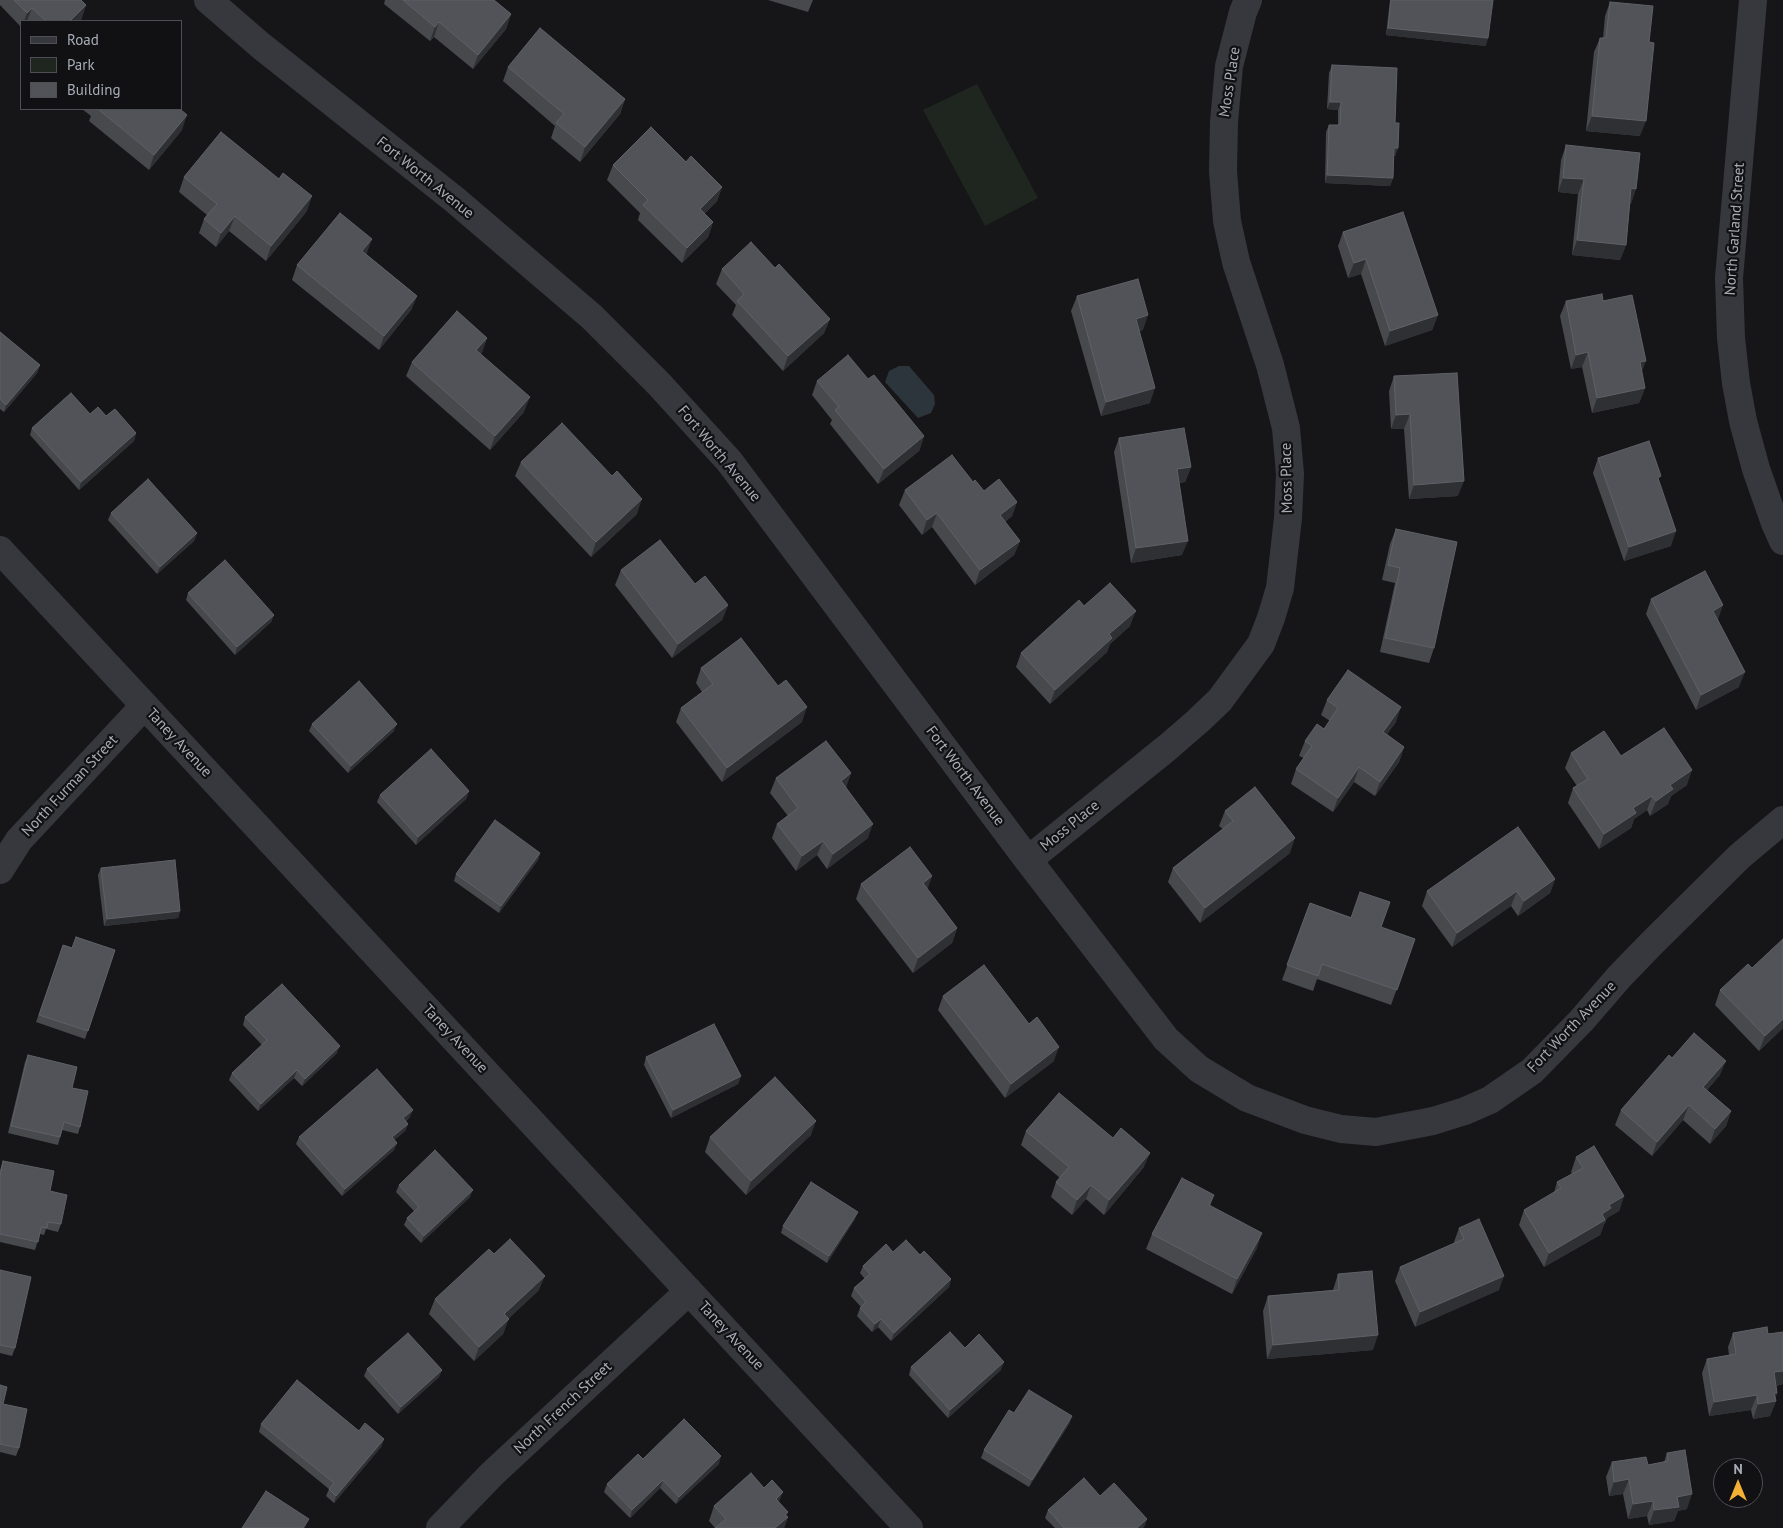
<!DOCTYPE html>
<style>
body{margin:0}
#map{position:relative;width:1783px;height:1528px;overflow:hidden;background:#161618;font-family:"PT Sans",sans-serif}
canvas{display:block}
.legend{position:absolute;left:20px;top:20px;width:162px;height:90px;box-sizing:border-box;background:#111113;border:1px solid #4d4f55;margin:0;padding:6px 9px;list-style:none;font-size:15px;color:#a8adb8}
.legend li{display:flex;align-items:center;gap:10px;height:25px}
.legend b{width:25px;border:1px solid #4d4f55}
.north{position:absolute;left:1713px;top:1458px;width:50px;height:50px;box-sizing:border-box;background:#111113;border:1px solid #4d4f55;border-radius:50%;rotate:0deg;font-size:14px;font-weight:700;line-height:20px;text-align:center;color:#a8adb8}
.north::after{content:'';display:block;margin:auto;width:18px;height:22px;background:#f2b134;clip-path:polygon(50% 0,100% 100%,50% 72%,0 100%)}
</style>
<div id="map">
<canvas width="1783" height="1528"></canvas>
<ul class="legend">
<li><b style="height:6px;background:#37383d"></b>Road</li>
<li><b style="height:14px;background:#1e261f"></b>Park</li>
<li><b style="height:14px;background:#525359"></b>Building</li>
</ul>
<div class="north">N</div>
</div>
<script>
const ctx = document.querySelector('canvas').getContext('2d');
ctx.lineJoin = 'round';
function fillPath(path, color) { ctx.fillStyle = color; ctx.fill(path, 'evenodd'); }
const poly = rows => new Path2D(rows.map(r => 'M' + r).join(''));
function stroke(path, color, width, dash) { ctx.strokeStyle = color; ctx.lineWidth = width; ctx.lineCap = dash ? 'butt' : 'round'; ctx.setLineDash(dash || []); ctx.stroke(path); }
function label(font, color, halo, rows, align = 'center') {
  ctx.font = font + ' "PT Sans",sans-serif'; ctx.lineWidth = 4.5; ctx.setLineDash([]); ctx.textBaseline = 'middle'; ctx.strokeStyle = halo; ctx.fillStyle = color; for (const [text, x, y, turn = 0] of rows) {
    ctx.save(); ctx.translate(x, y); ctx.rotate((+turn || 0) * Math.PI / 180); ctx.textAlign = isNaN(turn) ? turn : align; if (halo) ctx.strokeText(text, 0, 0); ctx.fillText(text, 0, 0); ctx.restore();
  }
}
fillPath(poly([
 [977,84,1038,198,985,226,923,110]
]), '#1e261f');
fillPath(poly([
 [899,366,909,366,934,395,935,404,931,413,918,418,885,382,889,371]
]), '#2c353c');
stroke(poly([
 [208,0,260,45,455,200,592,317,659,384,729,461,1028,860,1166,1039,1199,1069,1247,1098,1305,1120,1341,1129,1376,1132,1433,1121,1465,1111,1490,1100,1532,1071,1581,1021,1620,976,1652,943,1740,856,1783,820],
 [1753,0,1729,278,1731,338,1736,383,1743,421,1756,469,1775,523,1783,541],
 [0,550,909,1528],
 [1028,860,1168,747,1198,721,1220,700,1261,644,1271,618,1280,588,1288,518,1290,474,1286,428,1270,365,1236,262,1227,221,1223,171,1224,122,1229,66,1243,12,1248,0],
 [0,870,19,840,144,706],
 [440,1528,492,1474,689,1291]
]), '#37383d', 28);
fillPath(poly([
 [0,0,81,0,86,5,81,20,80,21,21,21,21,27,0,5],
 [385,0,494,0,511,14,506,29,473,69,434,37,430,41,384,4],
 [768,0,813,0,808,12],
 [1390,0,1391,0,1486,46,1386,35],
 [1610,2,1640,136,1586,131,1594,52,1600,38,1603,38,1605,16],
 [1332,65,1395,123,1398,148,1395,156,1393,156,1393,178,1390,186,1325,183,1326,132,1329,125,1338,125,1338,110,1327,109,1329,73],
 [508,67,625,99,620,114,580,162,551,138,555,126,503,81],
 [82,109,180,109,182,130,149,170,89,121,91,116],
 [1566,145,1631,204,1630,204,1626,245,1620,260,1572,255,1578,194,1558,192,1561,160],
 [686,162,722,187,717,201,704,214,713,222,708,237,682,263,638,220,640,213,607,180,613,165],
 [184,177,307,211,266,261,229,231,216,247,199,233,204,219,207,215,179,192],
 [1343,232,1438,315,1432,330,1385,346,1361,274,1348,278,1338,246],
 [367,253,366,254,417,296,411,310,379,350,292,280,297,265],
 [722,269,830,319,824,333,783,371,732,315,736,305,716,284],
 [1077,296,1143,330,1139,331,1150,403,1101,416,1071,311],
 [1566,301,1603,301,1642,372,1645,388,1639,403,1592,413,1582,367,1571,369,1560,316],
 [0,332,40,365,37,373,4,412,0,409],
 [487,338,481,354,524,412,490,450,406,376,412,362],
 [1394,376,1458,496,1409,499,1404,429,1391,429,1389,391],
 [817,381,924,436,919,451,878,484,830,424,832,420,812,395],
 [90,414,106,416,136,433,134,441,79,490,30,435,32,428],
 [1119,438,1191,467,1185,482,1179,483,1182,555,1131,563,1114,452],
 [1598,458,1659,482,1671,546,1624,561,1593,473],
 [521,462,637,514,591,557,515,476],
 [973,482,984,491,1017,502,1012,516,1005,522,1020,541,1014,555,975,585,932,527,922,535,899,505,905,490],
 [111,513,197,533,194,541,157,574,108,520],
 [1396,529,1434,648,1429,663,1380,652,1395,583,1382,580,1390,544],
 [621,570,695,584,728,605,722,620,672,658,615,585],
 [188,593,274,615,271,622,235,655,186,600],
 [1651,599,1718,620,1739,687,1696,710,1646,614],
 [1084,606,1130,626,1110,644,1107,652,1050,704,1016,667,1021,653],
 [701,668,802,722,722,782,676,722,681,708,702,692,696,683],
 [1327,700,1396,722,1387,734,1404,747,1399,762,1375,796,1354,782,1333,812,1291,784,1296,769,1304,758,1299,756,1305,741,1324,729,1330,721,1321,715],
 [312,724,394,731,348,773,309,731],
 [1571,753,1687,785,1671,796,1668,804,1650,816,1647,810,1634,819,1631,828,1599,849,1568,803,1573,788,1577,786,1565,768],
 [851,773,846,787,868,838,827,869,817,855,796,871,772,838,777,824,788,816,770,793,776,778],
 [469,791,466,799,416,845,377,802,380,795],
 [1225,811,1290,853,1200,923,1168,882,1173,868,1223,829,1219,826],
 [540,853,538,860,499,913,454,881,456,874],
 [101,868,180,911,178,918,104,926,98,875],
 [932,876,927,889,957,928,952,943,913,973,856,899,861,884],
 [1555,879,1550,893,1518,916,1511,906,1452,947,1422,906,1427,891],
 [1310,903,1415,939,1391,1005,1317,979,1313,991,1282,980],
 [1783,939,1783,1028,1759,1051,1715,1005,1720,990,1752,968],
 [63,945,72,948,115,950,85,1039,36,1022],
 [943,996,1029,1024,1054,1061,1005,1098,938,1010],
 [245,1017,337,1053,302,1086,294,1078,258,1111,229,1080,232,1073,262,1045,243,1025],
 [28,1055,72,1088,80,1127,78,1134,62,1130,58,1145,8,1133,25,1062],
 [646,1057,741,1076,738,1084,671,1118,644,1065],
 [1672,1058,1720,1075,1707,1090,1731,1111,1726,1126,1710,1144,1683,1120,1652,1156,1615,1125,1621,1110],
 [410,1117,406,1121,408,1124,405,1131,394,1140,397,1143,394,1150,342,1196,296,1144,299,1137],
 [1026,1131,1144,1167,1104,1215,1086,1199,1072,1215,1051,1197,1056,1182,1060,1178,1021,1145],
 [811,1135,746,1195,705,1152,710,1137],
 [1576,1157,1624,1196,1619,1211,1607,1218,1605,1223,1604,1224,1600,1235,1544,1267,1519,1225,1524,1210,1554,1193,1557,1182,1572,1174,1571,1172],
 [3,1161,50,1191,61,1224,58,1232,46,1229,44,1235,40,1234,35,1250,0,1242,0,1170],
 [399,1185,470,1197,421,1243,404,1225,407,1218,414,1211,396,1192],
 [1214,1195,1210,1206,1257,1248,1232,1294,1146,1249,1152,1234],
 [855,1219,827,1263,781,1233,783,1226],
 [1459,1228,1499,1290,1415,1327,1395,1281,1400,1267,1454,1243,1454,1242],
 [893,1252,920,1255,951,1279,949,1287,891,1341,878,1327,872,1332,857,1316,860,1308,861,1307,851,1296,854,1288,865,1279,860,1273,863,1266],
 [494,1254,539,1290,508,1319,503,1334,474,1361,429,1314,435,1299],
 [0,1270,15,1348,12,1356,0,1353],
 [1338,1274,1373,1350,1267,1359,1263,1311,1268,1296,1333,1290],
 [1733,1333,1768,1334,1783,1384,1776,1386,1777,1393,1775,1399,1776,1401,1770,1416,1753,1419,1751,1410,1709,1416,1702,1373,1707,1359,1729,1355,1728,1347],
 [911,1367,1001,1370,948,1418,909,1375],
 [367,1369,442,1370,439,1377,398,1414,364,1376],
 [0,1385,3,1404,19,1448,16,1456,0,1452],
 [1014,1413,1072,1416,1069,1424,1029,1487,981,1458,984,1450],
 [261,1424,359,1431,384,1439,381,1447,334,1503,326,1496,329,1489,259,1432],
 [1667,1453,1687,1509,1678,1511,1674,1521,1649,1525,1647,1516,1628,1519,1623,1494,1609,1496,1606,1477,1612,1462,1648,1465,1664,1462],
 [643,1459,719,1464,676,1504,660,1488,630,1518,604,1492,607,1484],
 [764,1488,788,1512,786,1516,788,1517,784,1528,715,1528,709,1521,714,1506],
 [1100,1496,1147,1519,1144,1527,1142,1528,1055,1528,1045,1518,1048,1510]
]), '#47494d');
fillPath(poly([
 [86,5,81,20,80,21,70,21],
 [32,8,27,21,24,21,27,13],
 [511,14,506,29,473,69,478,55],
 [439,22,434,37,430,41,435,27],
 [1388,28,1488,38,1486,46,1386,35],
 [625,99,620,114,580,162,585,147],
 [1330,102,1341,102,1338,110,1327,109],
 [187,115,182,130,149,170,154,155],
 [1592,116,1646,121,1640,136,1586,131],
 [1394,148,1398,148,1395,156,1391,156],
 [1327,175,1393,178,1390,186,1325,183],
 [1563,178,1584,179,1578,194,1558,192],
 [722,187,717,201,694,224,700,209],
 [1631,188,1636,189,1631,204,1626,203],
 [312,196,307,211,266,261,271,246],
 [235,216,229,231,216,247,221,233],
 [713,222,708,237,682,263,687,248],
 [372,239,367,253,356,266,362,251],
 [1577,240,1626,245,1620,260,1572,255],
 [1366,259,1361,274,1348,278,1354,263],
 [417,296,411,310,379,350,384,336],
 [1148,315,1143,330,1131,333,1136,319],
 [1438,315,1432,330,1385,346,1390,331],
 [830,319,824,333,783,371,788,356],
 [487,338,482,353,471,365,476,350],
 [1588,352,1582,367,1571,369,1576,355],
 [1646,361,1640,376,1640,362],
 [40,365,37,373,4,412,6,405],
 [1155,388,1150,403,1101,416,1106,402],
 [1645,388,1639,403,1592,413,1597,398],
 [530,397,524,412,490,450,495,436],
 [1410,414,1404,429,1391,429,1396,415],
 [136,433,134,441,79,490,81,482],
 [924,436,919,451,878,484,884,469],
 [1191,467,1185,482,1171,484,1177,469],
 [1464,481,1458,496,1409,499,1414,485],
 [642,499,637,514,591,557,596,542],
 [1017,502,1012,516,995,530,1000,515],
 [937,513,932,527,922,535,927,520],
 [1676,531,1671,546,1624,561,1629,547],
 [197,533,194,541,157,574,160,567],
 [1020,541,1014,555,975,585,980,570],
 [1188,541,1182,555,1131,563,1136,548],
 [728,605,722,620,672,658,678,644],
 [1723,605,1718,620,1707,626,1713,611],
 [1136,611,1130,626,1110,644,1107,652,1050,704,1055,690,1109,634],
 [274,615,271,622,235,655,237,647],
 [1745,672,1739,687,1696,710,1701,695],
 [807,707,802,722,722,782,727,768],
 [1401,707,1396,722,1378,747,1383,732],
 [397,724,394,731,348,773,351,766],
 [1404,747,1399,762,1375,796,1380,782],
 [1359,767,1354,782,1333,812,1338,798],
 [1692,770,1687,785,1671,796,1668,804,1650,816,1656,801,1670,785],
 [851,773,846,787,841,781],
 [469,791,466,799,416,845,418,837],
 [1652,796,1647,810,1634,819,1631,828,1599,849,1604,834,1633,808],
 [873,824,868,838,827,869,833,854],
 [1295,838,1290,853,1200,923,1205,908],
 [823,841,817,855,796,871,802,856],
 [540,853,538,860,499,913,501,906],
 [932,876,927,891,923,883],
 [1555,879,1550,893,1518,916,1524,901],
 [1517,891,1511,906,1452,947,1457,933],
 [180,911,178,918,104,926,107,919],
 [957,928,952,943,913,973,918,958],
 [1783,1019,1783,1028,1759,1051,1765,1036],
 [340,1046,337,1053,302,1086,305,1079],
 [1059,1047,1054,1061,1005,1098,1011,1084],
 [1726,1061,1720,1075,1697,1101,1703,1087],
 [297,1070,294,1078,258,1111,261,1104],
 [741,1076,738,1084,671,1118,673,1110],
 [1689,1105,1683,1120,1652,1156,1657,1142],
 [413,1110,410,1117,400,1125,403,1118],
 [1731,1111,1726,1126,1710,1144,1715,1129],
 [816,1121,811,1135,746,1195,751,1181],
 [408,1124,405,1131,389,1145,392,1137],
 [397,1143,394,1150,342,1196,345,1189],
 [1150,1153,1144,1167,1104,1215,1109,1200],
 [1091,1185,1086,1199,1072,1215,1077,1200],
 [473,1190,470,1197,421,1243,424,1236],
 [1624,1196,1619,1211,1607,1218,1605,1223,1604,1224,1600,1235,1544,1267,1549,1253,1602,1214,1609,1205],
 [858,1212,855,1219,827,1263,829,1256],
 [1262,1233,1257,1248,1232,1294,1237,1279],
 [545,1276,539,1290,498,1328,504,1314],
 [1504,1276,1499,1290,1415,1327,1420,1312],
 [951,1279,949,1287,891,1341,894,1333],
 [509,1319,503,1334,474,1361,479,1347],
 [881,1319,878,1327,872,1332,875,1324],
 [1378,1335,1373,1350,1267,1359,1273,1345],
 [1004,1362,1001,1370,948,1418,950,1410],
 [442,1370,439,1377,398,1414,401,1407],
 [1783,1371,1783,1384,1769,1387,1774,1372],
 [1774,1393,1777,1393,1774,1401,1776,1401,1770,1416,1753,1419,1758,1404],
 [1757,1395,1751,1410,1709,1416,1714,1402],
 [1072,1416,1069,1424,1029,1487,1032,1480],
 [384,1439,381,1447,334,1503,336,1496],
 [721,1456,719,1464,676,1504,679,1497],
 [1629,1479,1623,1494,1609,1496,1614,1482],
 [663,1480,660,1488,630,1518,632,1510],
 [783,1492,777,1507,776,1499],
 [1692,1494,1687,1509,1678,1511,1674,1521,1649,1525,1654,1510,1677,1497],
 [1653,1501,1647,1516,1628,1519,1633,1504],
 [788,1512,785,1520,788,1517,784,1528,775,1528],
 [309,1519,305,1528,303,1528],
 [1147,1519,1144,1527,1142,1528,1137,1528]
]), '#2f3033');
const building = poly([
 [14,0,81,0,86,5,70,21,46,21,32,8,27,13,14,0],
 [403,0,494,0,511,14,478,55,439,22,435,27,403,0],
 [1391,0,1493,0,1488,38,1388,28,1391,0],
 [1610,2,1653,6,1649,42,1654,43,1646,121,1592,116,1600,38,1606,38,1610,2],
 [540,28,625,99,585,147,556,123,564,114,508,67,540,28],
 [1332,65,1397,68,1395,123,1399,123,1398,148,1394,148,1393,178,1327,175,1329,125,1340,125,1341,102,1330,102,1332,65],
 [98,109,180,109,187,115,154,155,98,109],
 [651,127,686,162,691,156,722,187,700,209,713,222,687,248,643,205,648,200,613,165,651,127],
 [221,132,279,179,283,173,312,196,271,246,235,216,221,233,204,219,217,204,184,177,221,132],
 [1566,145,1640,153,1636,189,1631,188,1626,245,1577,240,1584,179,1563,178,1566,145],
 [1403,212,1438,315,1390,331,1366,259,1354,263,1343,232,1403,212],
 [340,213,372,239,362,251,417,296,384,336,297,265,340,213],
 [751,242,775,268,779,264,830,319,788,356,737,301,744,294,722,269,751,242],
 [1138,279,1148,315,1136,319,1155,388,1106,402,1077,296,1138,279],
 [1602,294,1603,301,1632,295,1646,361,1640,362,1645,388,1597,398,1588,352,1576,355,1566,301,1602,294],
 [457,311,487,338,476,350,530,397,495,436,412,362,457,311],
 [0,332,40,365,6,405,0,399,0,332],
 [848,355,868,379,874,375,924,436,884,469,835,410,839,407,817,381,848,355],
 [1457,373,1464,481,1414,485,1410,414,1396,415,1394,376,1457,373],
 [71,393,90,414,98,407,106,416,115,409,136,433,81,482,32,428,71,393],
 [562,423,612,476,617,471,642,499,596,542,521,462,562,423],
 [1184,428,1191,467,1177,469,1188,541,1136,548,1119,438,1184,428],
 [1649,441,1661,476,1658,478,1676,531,1629,547,1598,458,1649,441],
 [952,455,973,482,975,480,984,491,999,479,1017,502,1000,515,1020,541,980,570,937,513,927,520,905,490,952,455],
 [148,479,197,533,160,567,111,513,148,479],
 [1396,529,1457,542,1434,648,1385,638,1400,568,1388,565,1396,529],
 [660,540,695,584,705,576,728,605,678,644,621,570,660,540],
 [225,560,274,615,237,647,188,593,225,560],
 [1705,571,1723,605,1713,611,1745,672,1701,695,1651,599,1705,571],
 [1110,583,1136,611,1109,634,1112,638,1055,690,1021,653,1079,600,1084,606,1110,583],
 [741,638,778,686,786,680,807,707,727,768,681,708,713,684,701,668,741,638],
 [1348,670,1401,707,1383,732,1404,747,1380,782,1359,767,1338,798,1296,769,1312,746,1305,741,1317,724,1324,729,1338,708,1327,700,1348,670],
 [359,681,397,724,351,766,312,724,359,681],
 [1664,728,1692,770,1670,785,1673,789,1656,801,1652,796,1633,808,1636,813,1604,834,1573,788,1588,779,1571,753,1604,731,1621,756,1664,728],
 [826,741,851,773,841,781,873,824,833,854,823,841,802,856,777,824,798,808,776,778,826,741],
 [431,749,469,791,418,837,380,795,431,749],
 [1255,787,1295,838,1205,908,1173,868,1233,821,1225,811,1255,787],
 [495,820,540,853,501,906,456,874,495,820],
 [1518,827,1555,879,1524,901,1517,891,1457,933,1427,891,1518,827],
 [910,847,932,876,923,883,957,928,918,958,861,884,910,847],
 [175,860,180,911,107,919,101,868,175,860],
 [1360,892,1390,902,1381,927,1415,939,1397,990,1322,964,1318,976,1287,965,1310,903,1351,918,1360,892],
 [76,937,115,950,88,1031,39,1015,63,945,72,948,76,937],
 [1783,939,1783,1019,1765,1036,1720,990,1748,964,1752,968,1783,939],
 [984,965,1029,1024,1037,1017,1059,1047,1011,1084,943,996,984,965],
 [282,984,340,1046,305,1079,297,1070,261,1104,232,1073,267,1040,245,1017,282,984],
 [714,1024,741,1076,673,1110,646,1057,714,1024],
 [1694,1033,1726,1061,1703,1087,1731,1111,1715,1129,1689,1105,1657,1142,1621,1110,1669,1055,1672,1058,1694,1033],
 [28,1055,77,1067,72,1088,88,1091,80,1127,64,1122,60,1137,11,1126,28,1055],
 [377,1069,413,1110,403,1118,408,1124,392,1137,397,1143,345,1189,299,1137,377,1069],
 [775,1077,816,1121,751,1181,710,1137,775,1077],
 [1059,1093,1113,1138,1121,1128,1150,1153,1109,1200,1091,1185,1077,1200,1056,1182,1069,1167,1026,1131,1059,1093],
 [1594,1146,1624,1196,1609,1205,1611,1208,1602,1214,1605,1220,1549,1253,1524,1210,1561,1188,1557,1182,1583,1168,1576,1157,1594,1146],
 [435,1150,473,1190,424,1236,407,1218,419,1207,399,1185,435,1150],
 [3,1161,54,1171,50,1191,67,1195,61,1224,48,1222,47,1228,41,1227,38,1242,0,1234,0,1176,3,1161],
 [1182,1178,1214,1195,1209,1205,1262,1233,1237,1279,1152,1234,1182,1178],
 [811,1182,858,1212,829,1256,783,1226,811,1182],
 [1479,1219,1504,1276,1420,1312,1400,1267,1464,1239,1459,1228,1479,1219],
 [510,1239,545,1276,504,1314,509,1319,479,1347,435,1299,489,1249,494,1254,510,1239],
 [906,1240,920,1255,924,1251,951,1279,894,1333,881,1319,875,1324,860,1308,866,1302,854,1288,870,1274,863,1266,886,1244,893,1252,906,1240],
 [0,1270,31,1277,15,1348,0,1345,0,1270],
 [1372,1271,1378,1335,1273,1345,1268,1296,1339,1290,1338,1274,1372,1271],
 [1767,1327,1768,1334,1783,1332,1783,1371,1774,1372,1777,1393,1774,1393,1776,1401,1758,1404,1757,1395,1714,1402,1707,1359,1736,1354,1733,1333,1767,1327],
 [950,1332,965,1348,979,1334,1004,1362,950,1410,911,1367,950,1332],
 [408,1333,442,1370,401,1407,367,1369,408,1333],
 [297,1380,359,1431,365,1423,384,1439,336,1496,329,1489,334,1483,261,1424,297,1380],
 [0,1385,7,1387,3,1404,27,1409,19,1448,0,1444,0,1385],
 [1029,1390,1072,1416,1032,1480,984,1450,1009,1410,1014,1413,1029,1390],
 [684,1419,721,1456,679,1497,663,1480,632,1510,607,1484,638,1454,643,1459,684,1419],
 [1685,1450,1692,1494,1677,1497,1679,1507,1654,1510,1653,1501,1633,1504,1629,1479,1614,1482,1612,1462,1646,1457,1648,1465,1668,1461,1667,1453,1685,1450],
 [751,1473,764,1488,772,1480,783,1492,776,1499,788,1512,785,1515,788,1517,775,1528,715,1528,726,1519,714,1506,751,1473],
 [1084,1478,1100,1496,1114,1483,1147,1519,1137,1528,1064,1528,1048,1510,1084,1478],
 [266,1491,309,1519,303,1528,242,1528,266,1491]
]);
fillPath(building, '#525359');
stroke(building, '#5f6168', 1);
label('15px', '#a8adb8', '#111113', [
 ["Moss Place",1230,82,-81],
 ["Fort Worth Avenue",425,178,39],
 ["North Garland Street",1735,229,-86],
 ["Fort Worth Avenue",719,454,50],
 ["Moss Place",1287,478,-91],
 ["Taney Avenue",179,743,47],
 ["Fort Worth Avenue",965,776,53],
 ["North Furman Street",70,786,-47],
 ["Moss Place",1070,826,-39],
 ["Fort Worth Avenue",1572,1027,-46],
 ["Taney Avenue",455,1039,47],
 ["Taney Avenue",731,1336,47],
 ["North French Street",563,1408,-43]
]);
</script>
